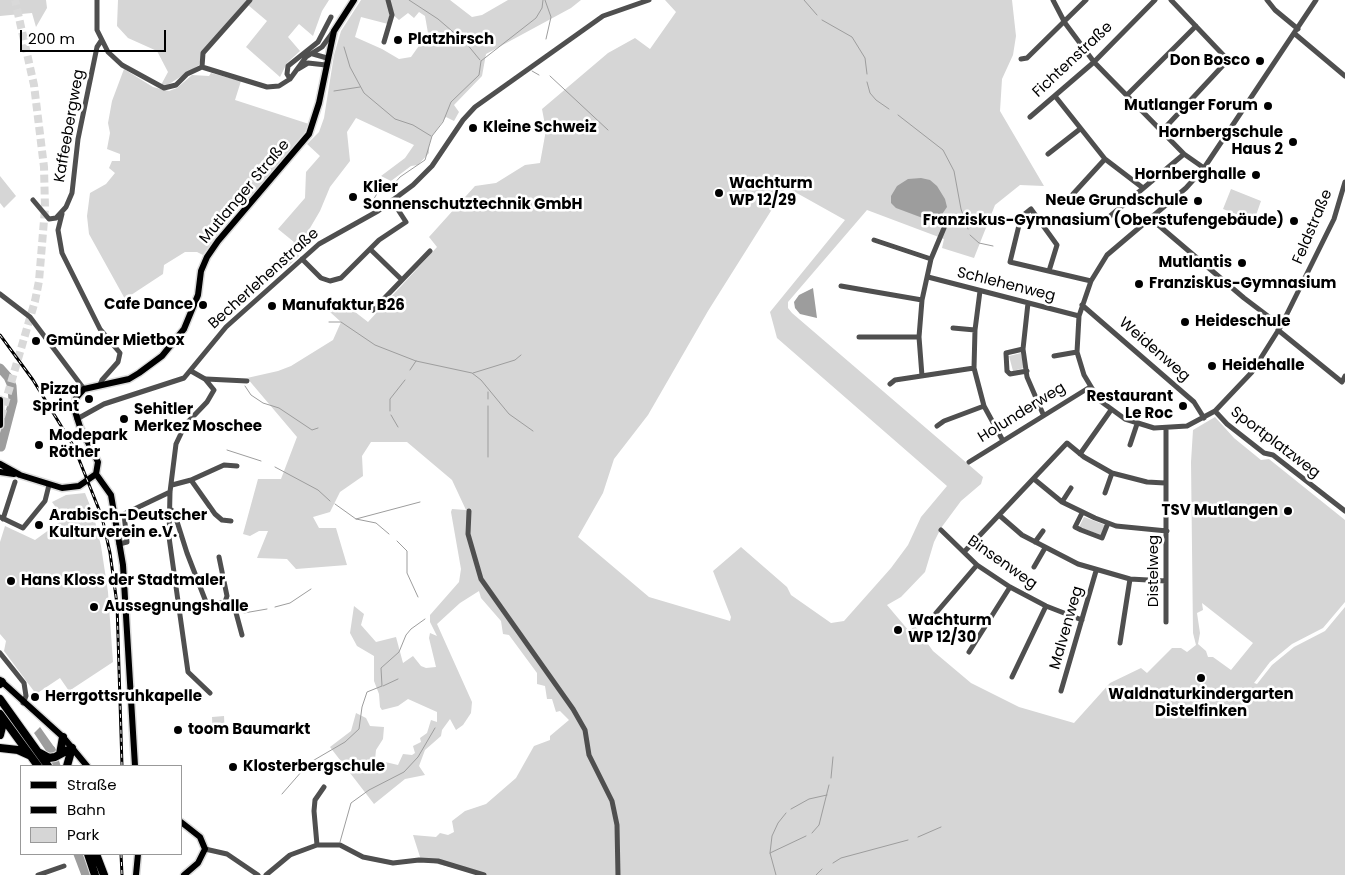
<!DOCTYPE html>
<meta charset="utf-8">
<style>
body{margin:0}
#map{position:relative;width:1345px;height:875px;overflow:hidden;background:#fff;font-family:Poppins,sans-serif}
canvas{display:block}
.legend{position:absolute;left:20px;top:765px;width:162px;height:90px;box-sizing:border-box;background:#fff;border:1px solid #999;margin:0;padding:6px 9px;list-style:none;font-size:15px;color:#000}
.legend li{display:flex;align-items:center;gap:10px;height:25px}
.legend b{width:25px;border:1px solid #999}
.scale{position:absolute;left:20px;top:30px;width:146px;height:22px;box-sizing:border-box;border:2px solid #000;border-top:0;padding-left:6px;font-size:15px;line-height:18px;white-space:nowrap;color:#000;-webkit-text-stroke:4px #fff;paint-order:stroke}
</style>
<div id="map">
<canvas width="1345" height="875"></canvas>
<ul class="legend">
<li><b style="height:6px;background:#000"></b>Straße</li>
<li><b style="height:6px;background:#000"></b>Bahn</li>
<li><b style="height:14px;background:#d6d6d6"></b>Park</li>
</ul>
<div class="scale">200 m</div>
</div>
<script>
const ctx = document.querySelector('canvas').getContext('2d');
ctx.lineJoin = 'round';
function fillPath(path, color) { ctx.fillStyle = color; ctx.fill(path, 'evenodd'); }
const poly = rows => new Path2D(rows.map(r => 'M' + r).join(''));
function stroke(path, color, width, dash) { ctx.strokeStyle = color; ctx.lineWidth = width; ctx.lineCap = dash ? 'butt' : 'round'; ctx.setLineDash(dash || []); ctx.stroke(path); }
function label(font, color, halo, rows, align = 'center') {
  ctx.font = font + ' Poppins,sans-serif'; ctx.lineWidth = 5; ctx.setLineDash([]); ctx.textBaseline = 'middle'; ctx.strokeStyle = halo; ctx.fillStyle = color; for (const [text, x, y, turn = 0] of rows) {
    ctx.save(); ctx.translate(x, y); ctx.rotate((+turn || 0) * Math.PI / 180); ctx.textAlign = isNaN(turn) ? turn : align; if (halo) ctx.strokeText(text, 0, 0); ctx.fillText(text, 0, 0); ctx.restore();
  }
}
fillPath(poly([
 [0,0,46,0,47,8,36,27,32,13,0,16],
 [118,0,248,0,202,56,199,65,166,86,161,85,168,72,157,51,128,38,117,26],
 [253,0,329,0,322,11,313,36,299,24,288,37,300,51,287,63,280,77,246,47,267,21,248,5],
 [361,0,386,0,390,11,388,24,361,17,355,37,382,49,399,59,411,57,428,33,425,16,419,12,414,18,408,13,399,20,392,14,389,0,450,0,472,17,482,15,508,0,581,0,571,8,486,54,482,76,454,105,459,112,454,121,446,117,432,136,429,146,429,153,418,165,411,166,391,181,381,176,405,158,414,145,356,118,347,132,350,161,330,187,320,211,296,252,299,256,288,266,282,258,294,242,278,229,305,198,306,172,320,156,307,144,319,132,324,118,334,55,341,31],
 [665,0,1012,0,1016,36,1013,55,1002,79,1000,111,1044,186,1020,185,995,205,974,258,942,248,944,239,867,210,788,302,788,308,792,313,983,477,981,484,961,501,941,528,934,542,925,572,901,597,887,605,909,631,915,626,933,651,971,683,1019,707,1074,723,1110,683,1141,668,1147,673,1172,648,1181,648,1187,652,1196,645,1193,633,1191,462,1193,430,1215,417,1234,438,1261,460,1269,459,1345,520,1345,602,1323,628,1292,644,1270,662,1254,683,1257,684,1272,665,1294,647,1325,631,1345,607,1345,875,484,875,421,860,413,835,436,837,440,833,448,835,454,832,452,821,465,811,486,804,516,778,534,746,550,740,550,736,569,720,560,711,556,712,552,699,547,699,545,686,537,684,537,673,509,635,503,634,501,621,481,598,479,591,460,603,437,624,472,702,471,713,463,725,456,730,450,719,442,730,441,736,425,750,419,766,425,775,405,779,374,804,330,747,351,731,356,713,366,718,370,726,384,727,383,739,376,750,374,770,380,767,381,761,398,765,403,754,412,755,415,753,413,746,421,742,420,738,427,733,431,720,437,722,437,712,408,699,398,706,382,710,380,707,379,694,374,681,374,656,357,646,350,633,354,606,364,614,361,625,376,642,396,637,403,663,413,656,421,666,426,668,436,667,429,638,430,633,437,636,430,622,430,615,459,582,461,569,451,512,452,509,466,510,452,480,407,442,371,442,362,456,363,476,340,492,330,512,313,517,319,528,336,528,347,565,296,569,287,559,257,558,268,531,259,531,250,536,243,534,258,479,281,479,297,437,247,378,278,371,291,366,333,340,341,322,330,312,341,301,368,322,437,247,429,237,475,186,496,183,525,165,540,163,546,130,542,109,608,53,635,38,650,49,676,12],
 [786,187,845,220,770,312,777,338,947,486,921,517,908,545,891,568,844,621,831,623,791,595,787,587,741,547,713,571,731,617,730,621,649,597,578,537,603,493,614,459,648,415,708,311],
 [1202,603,1253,643,1231,670,1213,657,1208,657,1206,651,1198,644,1200,633,1197,613,1203,610],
 [124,69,153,87,169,91,177,88,192,75,209,76,211,73,241,81,235,100,309,124,300,142,249,202,241,200,203,255,197,252,185,252,164,265,163,274,125,299,89,234,87,216,90,193,106,184,115,173,109,168,112,161,120,161,120,154,107,149,110,133,108,123,112,101],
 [0,176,16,196,4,208,0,203],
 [1231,189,1261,201,1254,221,1223,209],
 [1021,353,1024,368,1013,371,1009,356],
 [85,493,93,513,101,546,108,592,113,662,69,691,60,678,36,694,4,651,6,641,0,634,0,542,5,526,35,540,64,519,52,502,66,495],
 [1084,517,1105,525,1101,535,1079,527],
 [224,716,225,736,213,736,212,717]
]), '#d6d6d6');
fillPath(poly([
 [921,178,930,180,937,186,945,199,947,207,936,223,896,208,891,203,891,196,897,186,908,179],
 [813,288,817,318,800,314,795,308,794,302,799,295],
 [40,727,57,751,56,753,48,754,34,733]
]), '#9d9d9d');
stroke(poly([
 [409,0,438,19,466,43,480,60],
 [545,0,551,17,546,39],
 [804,0,817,15],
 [822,20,852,37,865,58,867,74],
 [344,47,350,67,364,93,395,119,413,125,431,136],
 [532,71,539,75],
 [550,76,608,130],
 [867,82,870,93,876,100,889,109],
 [334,91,360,87],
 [898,115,943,150,954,171,961,209,968,229],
 [371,204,379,190,393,185,400,177,425,160,432,136,443,122,451,102,479,75,481,61,536,18,542,8,543,0],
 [970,235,979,243,993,246],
 [329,322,341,322,375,345,416,361,472,373,481,380,509,414,533,431],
 [410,370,416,361],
 [473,373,515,360,521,355],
 [245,386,251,395,263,403,279,408,312,430,318,428],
 [488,399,488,392],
 [390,411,390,399,405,380],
 [391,415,398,427],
 [227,450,261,461],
 [488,457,488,406],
 [275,467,318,490,330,501],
 [335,504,356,519,420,502],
 [356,519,376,523,389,534],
 [397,541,407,551,407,573,418,597],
 [275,607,290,603,311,589],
 [244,613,267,609],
 [383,686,398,679],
 [831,778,833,757],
 [282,794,309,763,345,742,359,729,362,707,367,692,382,686,381,668,399,652,406,635,411,629,425,619],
 [791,809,809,799,827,795],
 [812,833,819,825,829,785],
 [918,837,941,827],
 [340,842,351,803,369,790,404,772,418,757,435,728],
 [770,853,772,836,778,823,786,813],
 [833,863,841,858,908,840],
 [776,875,770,853,806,836],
 [816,875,822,869]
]), '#9d9d9d', 1);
stroke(poly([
 [0,368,8,377,12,386,13,401,1,447],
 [51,750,56,766],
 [78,854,86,875]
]), '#9d9d9d', 9);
stroke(poly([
 [1,417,35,301,39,281,45,208,44,167,34,85,15,0]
]), '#d9d9d9', 8, [8, 4]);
const major = poly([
 [0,400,0,425],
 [0,464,20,475,62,488,79,486,96,474,98,462,80,427,74,408,76,398,84,389,129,379,139,373,162,356,184,329,198,295,201,271,207,257,218,241,309,134,319,103,334,31,354,0],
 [0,472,14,474],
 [96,474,111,495,123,565,135,766],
 [0,680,63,737,87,766],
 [181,822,200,837,205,849,198,863,184,875],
 [136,875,138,854]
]);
const highway = poly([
 [0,684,2,682],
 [0,699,48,766],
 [0,714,38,766],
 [0,735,2,727,0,717],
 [0,748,18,750,29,755],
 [40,753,49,758,55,757,72,748],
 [60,754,63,737],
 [67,766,72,748],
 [88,854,95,875],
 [96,854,104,875]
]);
stroke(major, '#dbdbdb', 9);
stroke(highway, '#dbdbdb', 10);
stroke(poly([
 [97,0,97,30,108,52,122,65,164,88,176,85,187,74,202,67,267,87,279,86,290,79,306,57,322,47,333,32],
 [1053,0,1065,23,1094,62,1184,154,1204,168],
 [1267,0,1275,10,1298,29],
 [1316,0,1204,168,1186,188,1107,255,1091,281,1079,316,1077,352,1084,375,1099,400,1125,419,1154,428,1187,426,1215,411,1252,372,1281,326,1334,219,1345,182],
 [1295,34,1345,76],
 [384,42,392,15,388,0],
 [313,54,327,58],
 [1021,59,1027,58,1086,0],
 [202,67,203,53,250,0],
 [298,69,308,63,326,65],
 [290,79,287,74,288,66,318,42,331,17],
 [1127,95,1196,26],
 [1055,96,1105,159,1143,188],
 [1030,117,1094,62,1155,0],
 [1162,131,1228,60,1171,0],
 [1048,154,1080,129],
 [1073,194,1105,159],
 [33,200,49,219,56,218,66,207,72,193,78,139,97,47,101,41],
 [62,214,58,230,62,253,100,329,120,353,118,362,102,380,100,385],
 [1109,217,1184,154],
 [1150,218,1244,298,1281,326],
 [874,240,931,259],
 [370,249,402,280],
 [302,259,321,278,330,281,341,278,379,240,406,222,393,202],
 [1049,271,1057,245,1031,209,1021,217,1010,262,1091,281],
 [928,277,1079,316],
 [841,286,922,300],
 [980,291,975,330,974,368,984,406,1002,439],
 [0,294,30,317,84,389],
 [1028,303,1023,349,1027,377,1043,414],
 [1082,305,1194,402,1204,418],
 [373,310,430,251],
 [953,328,975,330],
 [1278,330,1342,382,1345,376],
 [859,337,919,337],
 [1023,349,1006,353,1007,371,1010,374,1027,371],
 [1054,356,1077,352],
 [191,371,205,379,214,390,207,402,185,425,176,444,170,492,169,537,188,672,210,693],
 [922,376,919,337,922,300,931,259,944,228],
 [206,379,247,381],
 [890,384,895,380,974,368],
 [1215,411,1227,424,1264,453,1273,455,1345,511],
 [77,419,104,404,184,378,226,327,319,244,378,211,413,185,432,166,463,120,475,107,603,16,649,0],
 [937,426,944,421,984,406],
 [1166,429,1166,622],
 [1130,445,1137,424],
 [1080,454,1111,410],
 [969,462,1090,387],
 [1034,479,1062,502,1095,518,1116,526,1167,531],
 [191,480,215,514,222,520,231,521],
 [172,485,191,480,224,465,237,466],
 [1105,493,1112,473],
 [1062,502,1071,488],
 [170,509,174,512,187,553,206,602,212,605,225,602,227,596,219,557],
 [469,511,468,534,481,579,573,709,585,730,589,755,612,801,617,825,618,875],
 [1082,513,1075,527,1081,530,1102,538,1108,523],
 [999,515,1022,535,1078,564,1130,579,1166,581],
 [0,517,23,528,45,501,49,485],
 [3,519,15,482],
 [941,530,977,565,1010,587,1046,606,1082,620],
 [1035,542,1043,531],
 [119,544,127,542,124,514,170,492],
 [964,552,1067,443,1084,457,1112,473,1147,482,1165,483],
 [1034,567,1045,548],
 [225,602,235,609,242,635],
 [936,613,977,565],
 [1120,643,1130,579],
 [969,652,1010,587],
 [0,653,24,683,26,696,23,703],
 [1012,677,1046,606],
 [1061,691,1096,571],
 [317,845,314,811,315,800,324,787],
 [205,849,227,854,258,875],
 [38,875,64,866],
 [266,875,290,855,317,845,340,845,363,857,393,863,419,860,438,861,484,875]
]), '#4f4f4f', 5);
stroke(major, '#000', 6);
stroke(highway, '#000', 8);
const rail = poly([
 [0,335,33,380,74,447,102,517,110,553,117,604,122,766],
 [121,854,122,875]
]);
stroke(rail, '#000', 3);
stroke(rail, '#fff', 1, [4]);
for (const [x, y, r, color] of [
 [398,40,5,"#000"],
 [1260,61,5,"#000"],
 [1268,106,5,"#000"],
 [473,128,5,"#000"],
 [1293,142,5,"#000"],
 [1256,175,5,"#000"],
 [719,193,5,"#000"],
 [353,197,5,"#000"],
 [1198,201,5,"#000"],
 [1294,221,5,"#000"],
 [1242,263,5,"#000"],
 [1139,284,5,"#000"],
 [203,305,5,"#000"],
 [272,306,5,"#000"],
 [1185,322,5,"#000"],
 [36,341,5,"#000"],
 [1212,366,5,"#000"],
 [89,399,5,"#000"],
 [1183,406,5,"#000"],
 [124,419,5,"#000"],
 [39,445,5,"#000"],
 [1288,511,5,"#000"],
 [39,525,5,"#000"],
 [11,581,5,"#000"],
 [94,607,5,"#000"],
 [898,630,5,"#000"],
 [1201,678,5,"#000"],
 [35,697,5,"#000"],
 [178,730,5,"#000"],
 [233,767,5,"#000"]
]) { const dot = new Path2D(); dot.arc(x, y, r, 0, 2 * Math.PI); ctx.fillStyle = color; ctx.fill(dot); stroke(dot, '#fff', 2); }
label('bold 15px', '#000', '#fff', [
 ["Platzhirsch",408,40],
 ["Don Bosco",1250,61,"right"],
 ["Mutlanger Forum",1258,106,"right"],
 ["Kleine Schweiz",483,128],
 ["Hornbergschule",1283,133,"right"],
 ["Haus 2",1283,150,"right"],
 ["Hornberghalle",1246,175,"right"],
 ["Wachturm",729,184],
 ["WP 12/29",729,201],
 ["Klier",363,188],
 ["Sonnenschutztechnik GmbH",363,205],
 ["Neue Grundschule",1188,201,"right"],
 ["Franziskus-Gymnasium (Oberstufengebäude)",1284,221,"right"],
 ["Mutlantis",1232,263,"right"],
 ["Franziskus-Gymnasium",1149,284],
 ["Cafe Dance",193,305,"right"],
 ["Manufaktur B26",282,306],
 ["Heideschule",1195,322],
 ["Gmünder Mietbox",46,341],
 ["Heidehalle",1222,366],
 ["Pizza",79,390,"right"],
 ["Sprint",79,407,"right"],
 ["Restaurant",1173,397,"right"],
 ["Le Roc",1173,414,"right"],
 ["Sehitler",134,410],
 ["Merkez Moschee",134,427],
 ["Modepark",49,436],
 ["Röther",49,453],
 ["TSV Mutlangen",1278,511,"right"],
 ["Arabisch-Deutscher",49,516],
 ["Kulturverein e.V.",49,533],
 ["Hans Kloss der Stadtmaler",21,581],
 ["Aussegnungshalle",104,607],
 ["Wachturm",908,621],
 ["WP 12/30",908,638],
 ["Waldnaturkindergarten",1201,695,"center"],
 ["Distelfinken",1201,712,"center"],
 ["Herrgottsruhkapelle",45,697],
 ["toom Baumarkt",188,730],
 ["Klosterbergschule",243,767]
], 'left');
label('15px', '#000', '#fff', [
 ["Fichtenstraße",1073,60,-43],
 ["Kaffeebergweg",70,126,-80],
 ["Mutlanger Straße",245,192,-50],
 ["Feldstraße",1313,227,-67],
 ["Becherlehenstraße",264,279,-42],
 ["Schlehenweg",1006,285,14],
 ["Weidenweg",1154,350,41],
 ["Holunderweg",1022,413,-32],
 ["Sportplatzweg",1275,443,37],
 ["Binsenweg",1002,563,35],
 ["Distelweg",1154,571,-90],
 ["Malvenweg",1067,628,-74]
]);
</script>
